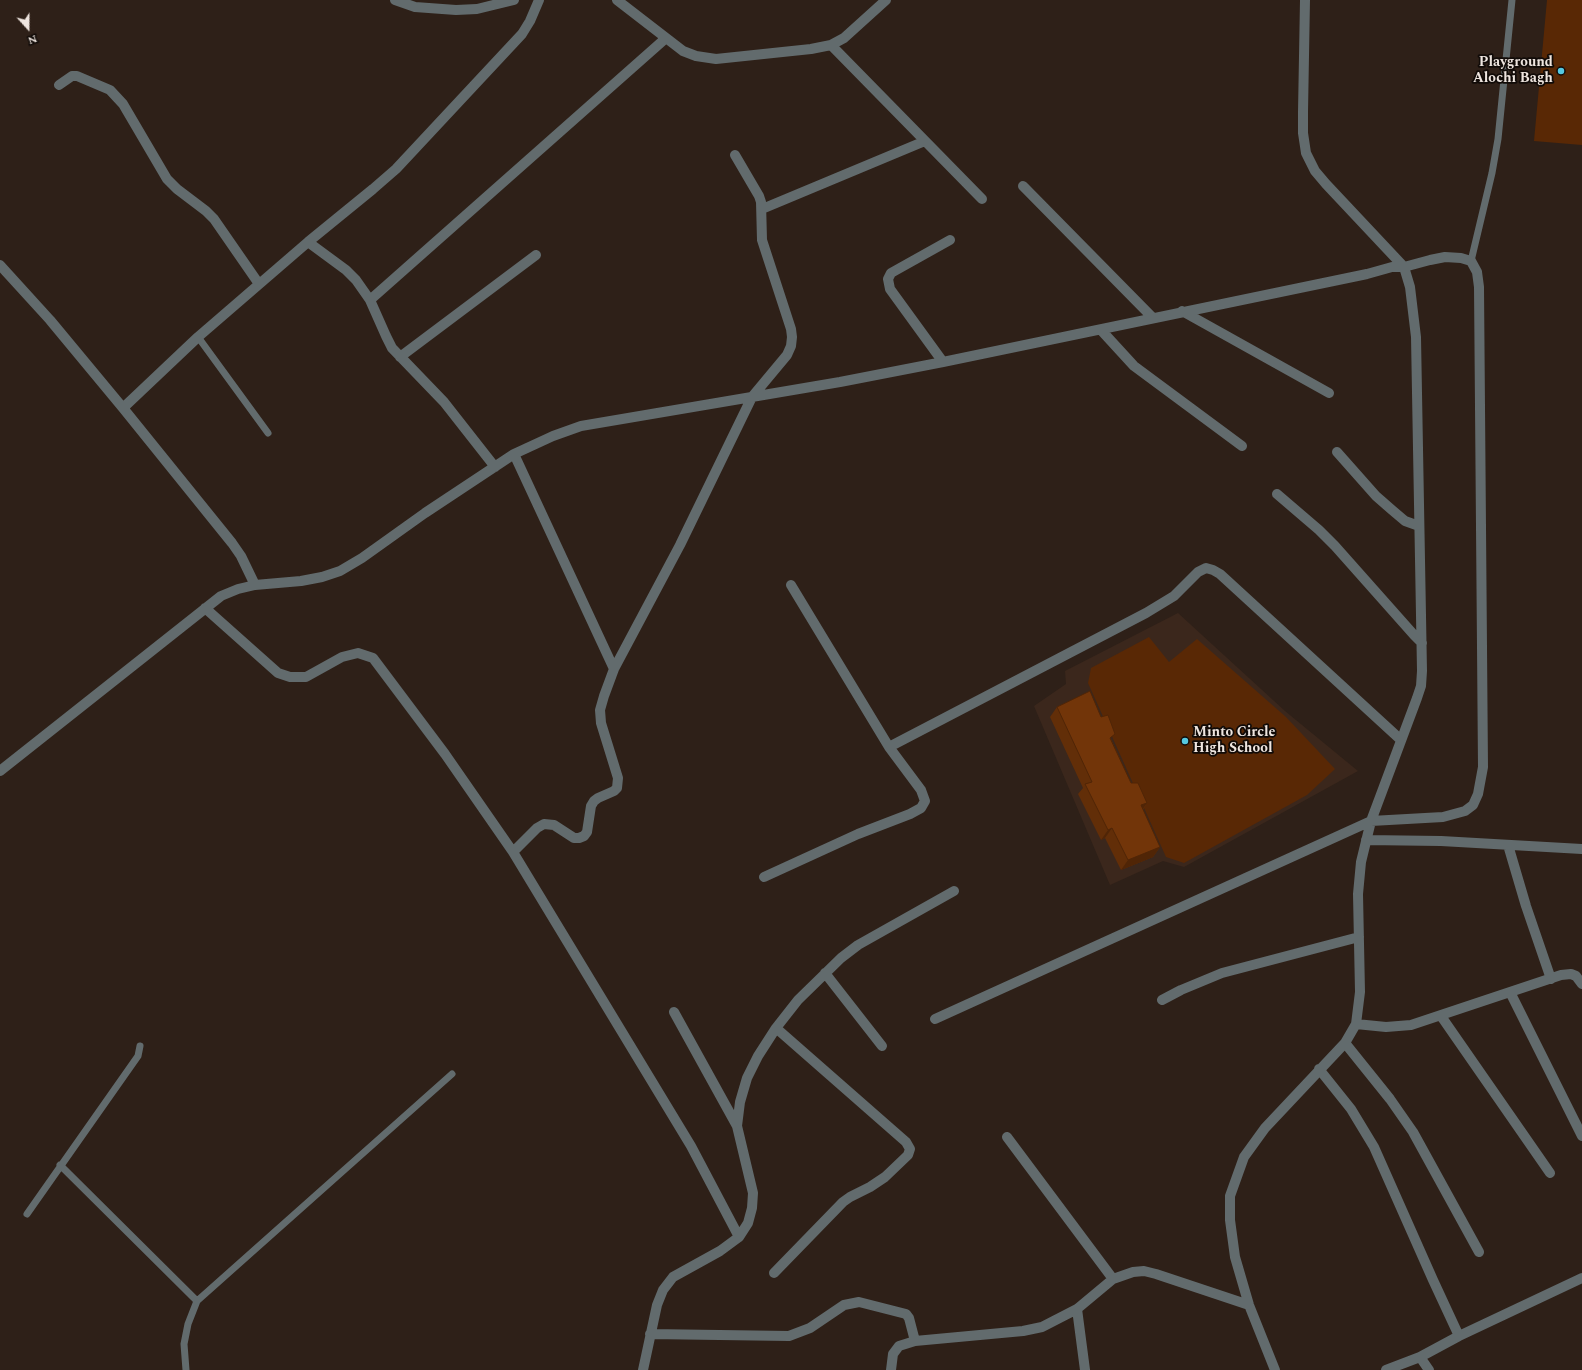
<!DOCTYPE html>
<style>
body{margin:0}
#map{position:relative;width:1582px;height:1370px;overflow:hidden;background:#2e2018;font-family:Spectral,serif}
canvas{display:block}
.north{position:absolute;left:8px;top:8px;width:40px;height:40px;-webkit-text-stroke:3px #110b08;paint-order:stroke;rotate:159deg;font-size:11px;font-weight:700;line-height:16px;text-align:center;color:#eee5df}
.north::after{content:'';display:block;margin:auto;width:14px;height:18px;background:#eee5df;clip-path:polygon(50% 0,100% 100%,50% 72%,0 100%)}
</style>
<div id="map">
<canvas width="1582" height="1370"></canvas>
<div class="north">N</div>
</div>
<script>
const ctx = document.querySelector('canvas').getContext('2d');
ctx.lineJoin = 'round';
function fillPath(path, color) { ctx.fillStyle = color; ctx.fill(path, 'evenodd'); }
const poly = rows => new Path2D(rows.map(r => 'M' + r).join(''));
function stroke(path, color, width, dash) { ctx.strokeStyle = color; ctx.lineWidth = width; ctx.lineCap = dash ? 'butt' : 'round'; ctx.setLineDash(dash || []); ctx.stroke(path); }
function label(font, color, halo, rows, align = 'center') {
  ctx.font = font + ' Spectral,serif'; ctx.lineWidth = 3.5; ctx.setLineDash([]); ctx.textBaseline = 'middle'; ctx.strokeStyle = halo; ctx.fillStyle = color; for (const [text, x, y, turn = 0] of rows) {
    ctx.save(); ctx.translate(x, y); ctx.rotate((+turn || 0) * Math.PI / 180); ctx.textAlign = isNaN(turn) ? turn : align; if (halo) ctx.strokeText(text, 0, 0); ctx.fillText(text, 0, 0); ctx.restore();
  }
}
fillPath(poly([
 [1178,613,1285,711,1358,771,1184,867,1163,861,1110,885,1034,706,1066,684,1065,671]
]), '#3b271c');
fillPath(poly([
 [1547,0,1582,0,1582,145,1534,141],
 [1149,637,1169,662,1197,639,1286,717,1335,769,1307,795,1184,863,1166,857,1088,683,1091,668]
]), '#592805');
stroke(poly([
 [1471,261,1492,173,1498,139,1512,0],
 [198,337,268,433],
 [60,1165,197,1301],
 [27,1214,138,1056,140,1046],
 [186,1370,184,1344,188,1324,197,1301,452,1074]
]), '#626b6d', 7);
stroke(poly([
 [395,0,415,7,456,10,477,9,514,0],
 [617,0,683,51,696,56,716,59,811,49,831,45,844,38,886,0],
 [831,45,982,199],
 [59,85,72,76,77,76,110,90,123,104,167,179,177,189,206,211,214,219,259,284],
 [1023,186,1153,318],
 [762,209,925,141],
 [308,242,346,270,356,280,370,300,386,336,392,348,444,402,495,467],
 [0,265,50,320,123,408,232,543,241,556,255,585],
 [370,300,666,38],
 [1182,311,1329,393],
 [1101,330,1134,366,1242,446],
 [400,357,536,255],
 [943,362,890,289,888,279,891,273,950,240],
 [123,408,198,337,308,242,373,189,396,169,522,34,530,21,539,0],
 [1337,452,1376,496,1392,510,1405,521,1419,526],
 [514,454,614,669],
 [1277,494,1319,530,1335,546,1414,635,1422,643],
 [205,608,278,673,290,677,306,677,342,657,358,653,373,658,445,754,513,852,691,1146,739,1237,720,1251,673,1277,663,1290,657,1305,643,1370],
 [889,747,1146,613,1174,596,1198,572,1206,568,1213,570,1220,574,1401,740],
 [0,771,221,596,238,589,255,585,301,581,322,577,340,571,362,558,425,513,514,454,553,436,581,426,840,382,943,362,1367,274,1392,267,1404,267,1430,260,1445,257,1461,258,1471,261,1477,272,1479,287,1483,767,1478,794,1473,805,1465,811,1443,817,1371,821,935,1019],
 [1366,840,1441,841,1582,849],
 [1508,845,1526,906,1551,979],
 [513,852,537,828,544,824,554,825,574,838,579,838,584,836,587,832,591,806,594,801,598,798,614,791,617,788,618,778,601,723,600,710,604,696,614,669,680,545,752,397,787,355,791,346,792,337,791,329,762,240,761,202,759,196,735,155],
 [764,877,858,834,910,814,921,808,925,801,921,790,889,747,791,585],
 [825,973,882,1046],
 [1510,992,1582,1136],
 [1162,1000,1181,990,1222,973,1359,937],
 [674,1012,737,1126],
 [1441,1016,1550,1173],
 [1356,1024,1386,1027,1411,1025,1561,975,1571,974,1576,976,1582,984],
 [1345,1043,1390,1099,1413,1132,1479,1252],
 [1319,1069,1351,1109,1374,1147,1433,1280,1459,1336],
 [1007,1137,1113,1279],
 [739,1237,748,1223,752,1208,753,1193,737,1126,740,1102,747,1078,758,1056,776,1028,798,1000,841,958,858,945,954,891],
 [774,1273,843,1202,850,1197,870,1187,885,1177,908,1155,910,1149,906,1142,776,1028],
 [1077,1309,1085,1370],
 [650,1334,789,1336,810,1328,844,1305,859,1302,906,1314,909,1318,915,1341],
 [1420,1357,1429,1370],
 [891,1370,893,1354,899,1346,915,1341,1023,1331,1042,1327,1077,1309,1113,1279,1133,1272,1144,1271,1156,1274,1249,1305],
 [1275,1370,1249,1305,1235,1257,1230,1220,1230,1196,1244,1157,1265,1128,1345,1043,1356,1024,1360,992,1358,894,1361,862,1371,821,1417,698,1421,686,1422,671,1416,337,1410,287,1404,267,1326,184,1315,171,1306,153,1303,133,1303,112,1305,0],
 [1386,1370,1420,1357,1459,1336,1582,1278]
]), '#626b6d', 10);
fillPath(poly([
 [1057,707,1101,717,1131,783,1147,803,1143,810,1160,847,1153,857,1121,870,1105,838,1101,840,1078,794,1083,788,1050,717]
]), '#622e08');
fillPath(poly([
 [1147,803,1140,813,1141,805],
 [1112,828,1105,838,1101,840,1108,830],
 [1160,847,1153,857,1121,870,1128,860]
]), '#502506');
const building = poly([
 [1090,691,1101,717,1108,715,1115,734,1110,738,1131,783,1138,783,1147,803,1141,805,1160,847,1128,860,1112,828,1108,830,1085,784,1092,782,1057,707,1090,691]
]);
fillPath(building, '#723509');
stroke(building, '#502506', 1);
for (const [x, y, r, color] of [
 [1561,71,4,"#56c9e1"],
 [1185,741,4,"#56c9e1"]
]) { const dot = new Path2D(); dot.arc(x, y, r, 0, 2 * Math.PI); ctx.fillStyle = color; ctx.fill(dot); stroke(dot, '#110b08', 1.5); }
label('bold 14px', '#eee5df', '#110b08', [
 ["Playground",1553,63],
 ["Alochi Bagh",1553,79],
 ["Minto Circle",1193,733,"left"],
 ["High School",1193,749,"left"]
], 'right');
</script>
